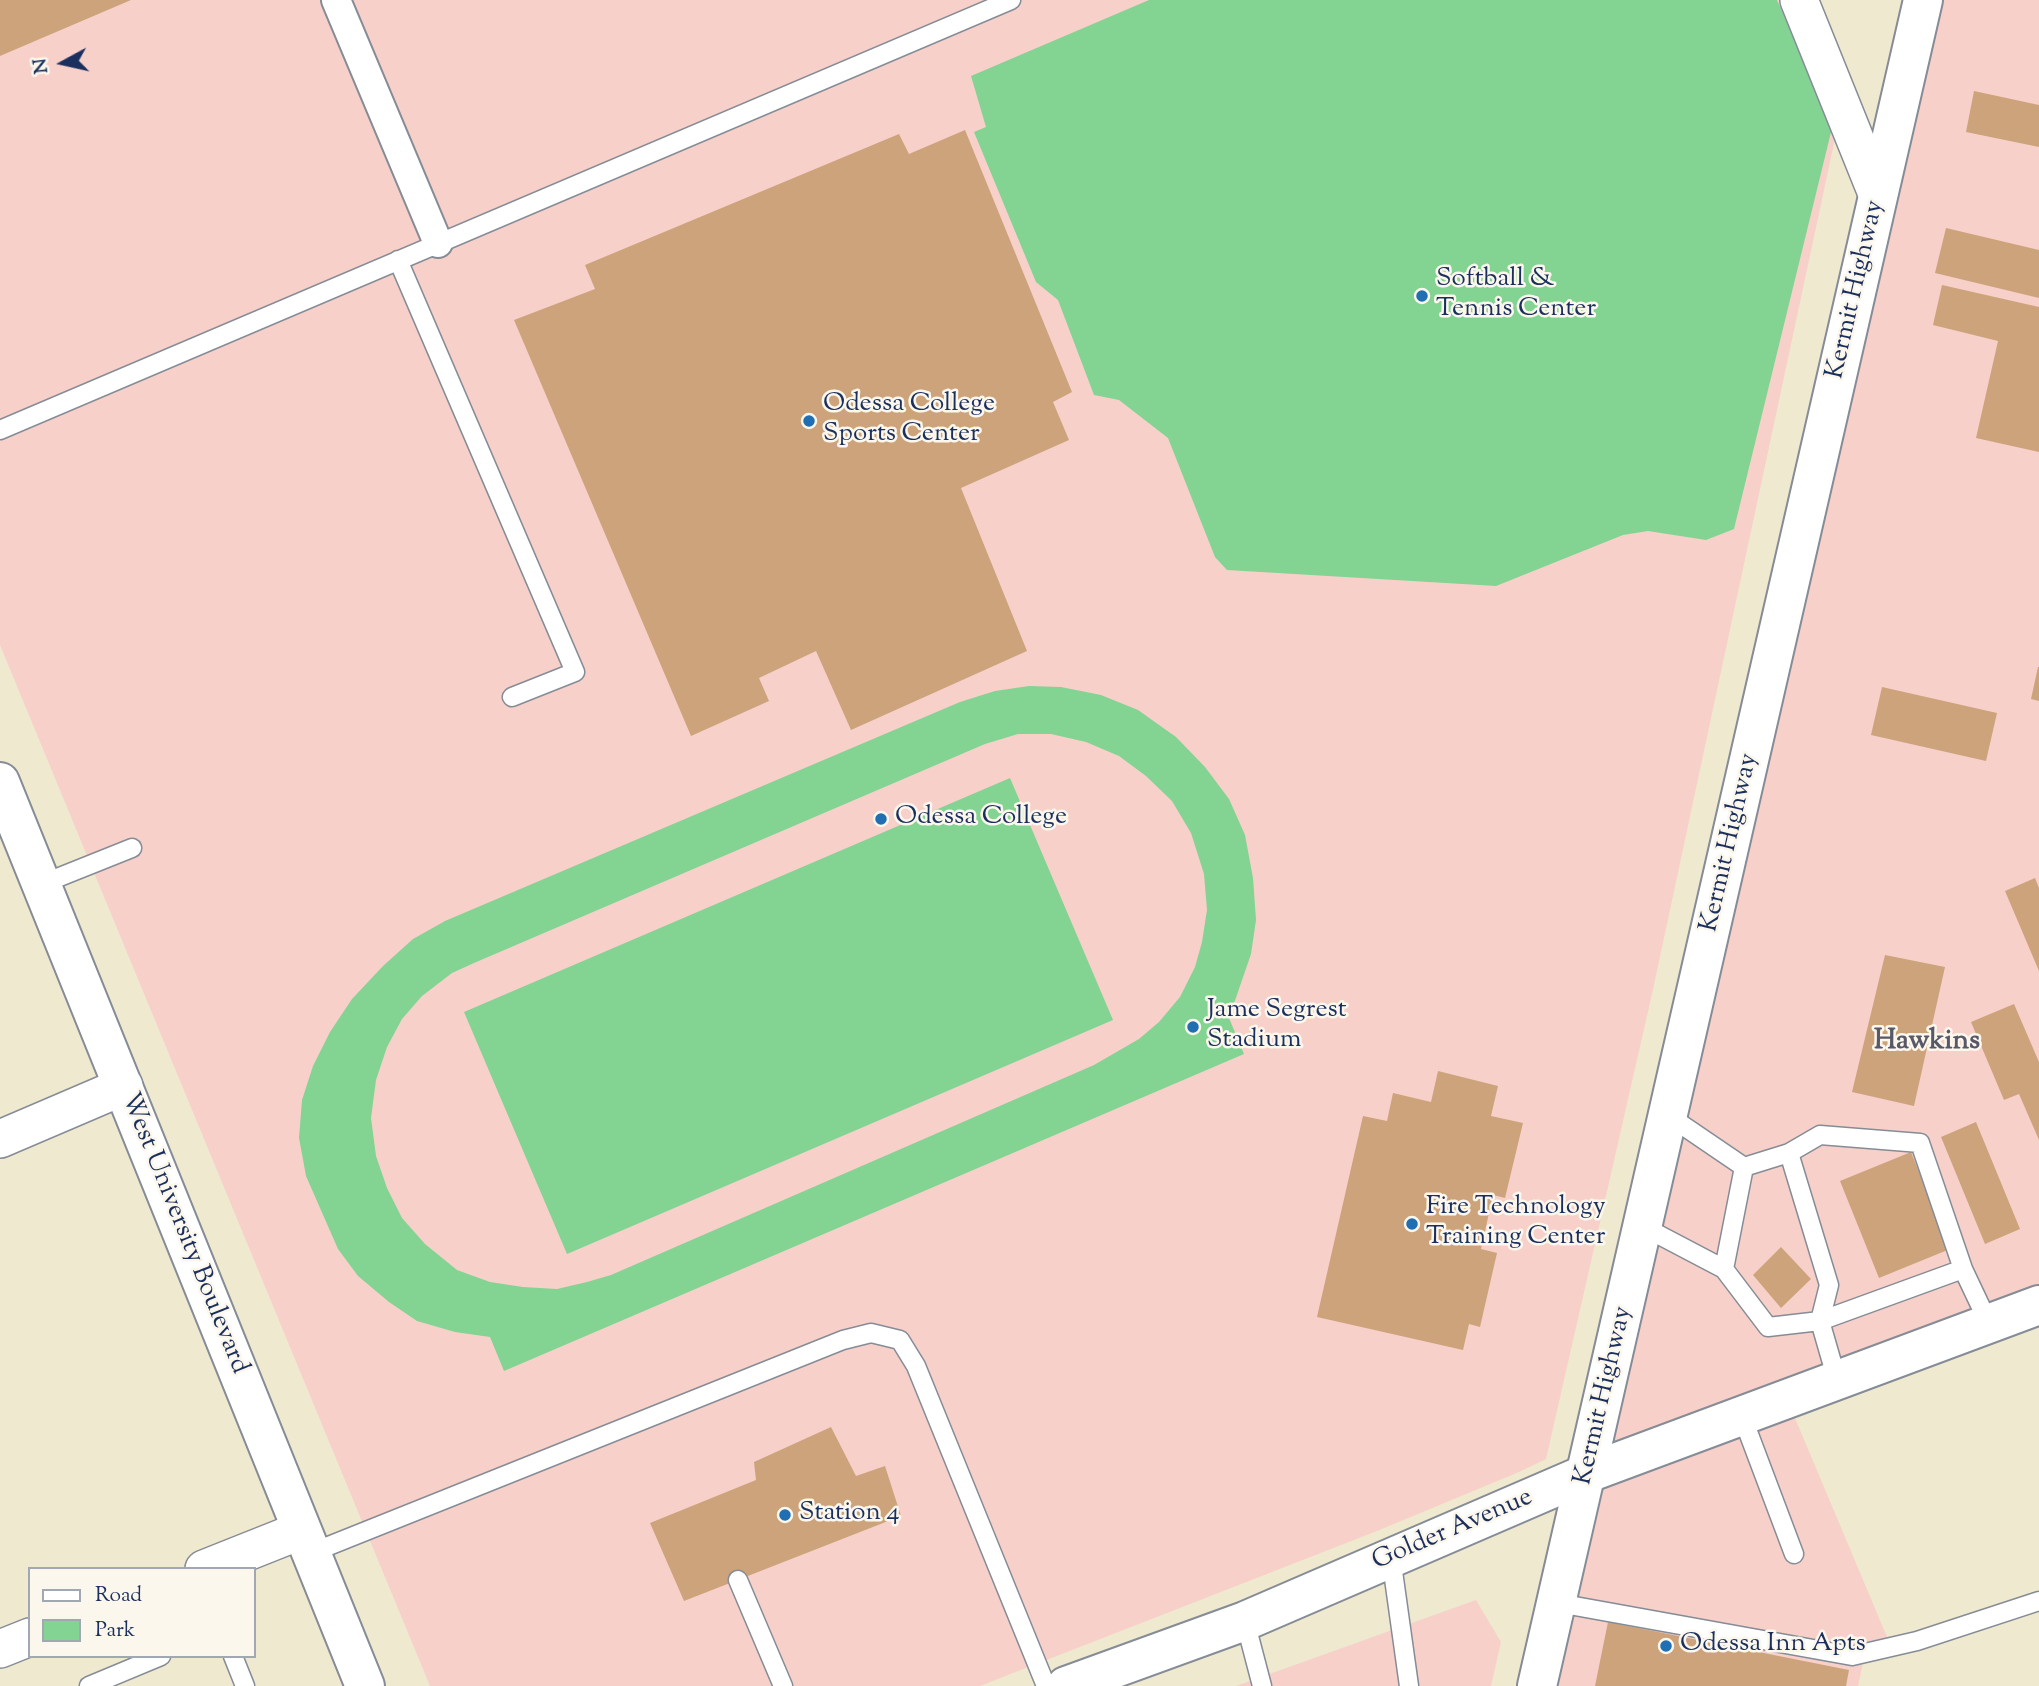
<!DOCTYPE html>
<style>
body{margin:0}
#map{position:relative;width:2039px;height:1686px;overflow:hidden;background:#efe9cf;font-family:"Sorts Mill Goudy",serif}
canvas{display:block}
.legend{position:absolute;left:28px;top:1567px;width:228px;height:91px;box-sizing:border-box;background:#fbf7ec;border:2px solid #a1a7b3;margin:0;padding:9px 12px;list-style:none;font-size:21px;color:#1b2f5e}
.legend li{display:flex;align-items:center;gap:14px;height:35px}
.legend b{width:35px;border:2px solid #a1a7b3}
.north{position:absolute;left:28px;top:28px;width:70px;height:70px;-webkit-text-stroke:5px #fbf7ec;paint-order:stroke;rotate:262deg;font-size:19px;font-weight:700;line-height:28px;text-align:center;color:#1b2f5e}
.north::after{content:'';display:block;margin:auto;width:24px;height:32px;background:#1b2f5e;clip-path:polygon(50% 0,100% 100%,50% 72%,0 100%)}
</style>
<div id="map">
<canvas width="2039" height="1686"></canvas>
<ul class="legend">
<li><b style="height:9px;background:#fff"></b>Road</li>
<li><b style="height:19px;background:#83d393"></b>Park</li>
</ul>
<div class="north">N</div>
</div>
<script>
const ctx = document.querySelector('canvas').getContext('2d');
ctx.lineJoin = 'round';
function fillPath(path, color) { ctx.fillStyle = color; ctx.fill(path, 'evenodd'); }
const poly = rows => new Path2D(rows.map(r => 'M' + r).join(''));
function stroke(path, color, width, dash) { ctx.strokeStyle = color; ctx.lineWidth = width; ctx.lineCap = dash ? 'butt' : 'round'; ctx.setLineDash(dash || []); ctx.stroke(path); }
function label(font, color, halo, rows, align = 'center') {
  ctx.font = font + ' "Sorts Mill Goudy",serif'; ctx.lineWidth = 5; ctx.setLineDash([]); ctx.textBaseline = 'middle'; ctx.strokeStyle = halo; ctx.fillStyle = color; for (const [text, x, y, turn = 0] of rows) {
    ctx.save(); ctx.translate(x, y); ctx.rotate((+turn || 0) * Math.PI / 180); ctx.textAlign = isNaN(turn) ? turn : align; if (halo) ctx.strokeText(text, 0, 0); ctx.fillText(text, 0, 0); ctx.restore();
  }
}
fillPath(poly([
 [0,0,1780,0,1836,134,1652,994,1546,1459,1519,1472,1377,1531,980,1686,430,1686,0,645],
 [1923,0,2039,0,2039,1286,1787,1399,1895,1656,1863,1663,1858,1686,1545,1686],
 [1476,1600,1501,1642,1491,1686,1236,1686]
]), '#f7d0ca');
fillPath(poly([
 [1149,0,1777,0,1833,124,1734,529,1706,540,1648,531,1623,535,1496,586,1227,570,1215,557,1168,438,1119,400,1094,395,1058,300,1036,282,974,132,986,127,971,76],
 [1029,686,1061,687,1101,695,1138,710,1176,737,1205,767,1229,799,1245,835,1253,878,1256,920,1251,954,1229,1018,1244,1054,504,1371,490,1337,455,1332,417,1321,389,1302,358,1276,338,1249,306,1176,299,1138,302,1100,313,1066,330,1032,352,999,383,966,413,939,445,921,960,702,995,691],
 [1018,734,1051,734,1086,742,1119,756,1146,776,1172,801,1191,833,1204,874,1207,910,1202,942,1195,967,1180,997,1159,1022,1139,1039,1094,1065,611,1275,587,1282,557,1289,523,1287,490,1282,457,1270,425,1244,402,1218,387,1188,376,1156,371,1118,376,1080,387,1047,402,1019,422,996,452,973,474,963,985,744],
 [1010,778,1113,1020,567,1254,464,1012]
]), '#83d393');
fillPath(poly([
 [0,0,131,0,0,56],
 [1974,91,2039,105,2039,147,1966,132],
 [965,130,1072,392,1053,402,1069,440,961,488,1027,651,851,730,816,651,759,678,769,701,691,736,514,320,595,289,585,265,899,134,909,154],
 [1946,228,2039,250,2039,298,1935,273],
 [1942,285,2039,307,2039,452,1976,438,1998,341,1933,325],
 [2038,667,2039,667,2039,701,2031,699],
 [1882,687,1997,713,1986,761,1871,735],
 [2035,878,2039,888,2039,971,2005,891],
 [1885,955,1945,967,1914,1106,1852,1092],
 [2014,1004,2039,1062,2039,1140,2019,1094,2004,1100,1971,1022],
 [1438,1071,1498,1086,1491,1116,1523,1123,1505,1198,1493,1195,1481,1249,1497,1253,1480,1327,1469,1324,1463,1350,1317,1317,1363,1116,1387,1121,1393,1093,1431,1102],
 [1976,1122,2020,1229,1985,1244,1941,1137],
 [1911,1152,1950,1249,1879,1278,1840,1181],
 [1781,1247,1811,1279,1781,1308,1753,1275],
 [831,1427,856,1476,885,1466,901,1516,684,1601,650,1523,756,1480,754,1462],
 [1608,1622,1849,1670,1846,1686,1595,1686]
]), '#cda37b');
const service = poly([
 [398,260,575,672,512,697],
 [0,430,1011,0],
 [42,884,132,848],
 [1669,1116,1744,1167],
 [1789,1153,1829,1285,1820,1321,1837,1380],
 [1644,1227,1724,1269,1768,1327,1820,1321,1963,1269,1989,1324],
 [1724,1269,1744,1167,1789,1153,1820,1135,1920,1143,1963,1269],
 [1742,1416,1794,1554],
 [311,1553,843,1340,871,1333,900,1340,916,1366,1046,1686],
 [1391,1557,1409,1686],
 [738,1580,783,1686],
 [1558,1603,1852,1656,1917,1641,2039,1601],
 [1245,1621,1262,1686],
 [233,1656,245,1686],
 [89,1686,161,1656]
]);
const pedestrian = poly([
 [336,0,438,243]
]);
const minor = poly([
 [1799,0,1878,196],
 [0,1139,124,1086],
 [204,1569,302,1530],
 [0,1649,30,1637]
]);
const secondary = poly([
 [1066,1686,1245,1621,1588,1473,2039,1305]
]);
const primary = poly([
 [0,782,365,1686],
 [1537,1686,1923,0]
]);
stroke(service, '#858c96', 21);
stroke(pedestrian, '#858c96', 32);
stroke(minor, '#858c96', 40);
stroke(secondary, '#858c96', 42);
stroke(primary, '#858c96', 42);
stroke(service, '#fff', 18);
stroke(pedestrian, '#fff', 28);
stroke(minor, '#fff', 37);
stroke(secondary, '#fff', 38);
stroke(primary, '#fff', 38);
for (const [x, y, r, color] of [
 [1422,296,7,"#1f6fb2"],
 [809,421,7,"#1f6fb2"],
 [881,819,7,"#1f6fb2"],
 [1193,1027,7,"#1f6fb2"],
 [1412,1224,7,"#1f6fb2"],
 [785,1515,7,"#1f6fb2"],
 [1666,1646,7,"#1f6fb2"]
]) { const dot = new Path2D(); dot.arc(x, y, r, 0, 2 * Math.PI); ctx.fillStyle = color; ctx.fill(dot); stroke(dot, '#fbf7ec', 2.5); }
label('26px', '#1b2f5e', '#fbf7ec', [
 ["Softball &",1436,281],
 ["Tennis Center",1436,311],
 ["Odessa College",823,406],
 ["Sports Center",823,436],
 ["Odessa College",895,819],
 ["Jame Segrest",1207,1012],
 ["Stadium",1207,1042],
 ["Fire Technology",1426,1209],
 ["Training Center",1426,1239],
 ["Station 4",799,1515],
 ["Odessa Inn Apts",1680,1646]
], 'left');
label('26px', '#1b2f5e', '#fbf7ec', [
 ["Kermit Highway",1857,290,-77],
 ["Kermit Highway",1731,843,-77],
 ["West University Boulevard",183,1234,68],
 ["Kermit Highway",1605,1396,-77],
 ["Golder Avenue",1453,1531,-23]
]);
label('bold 28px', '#595868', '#fbf7ec', [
 ["Hawkins",1927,1043]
]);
</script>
